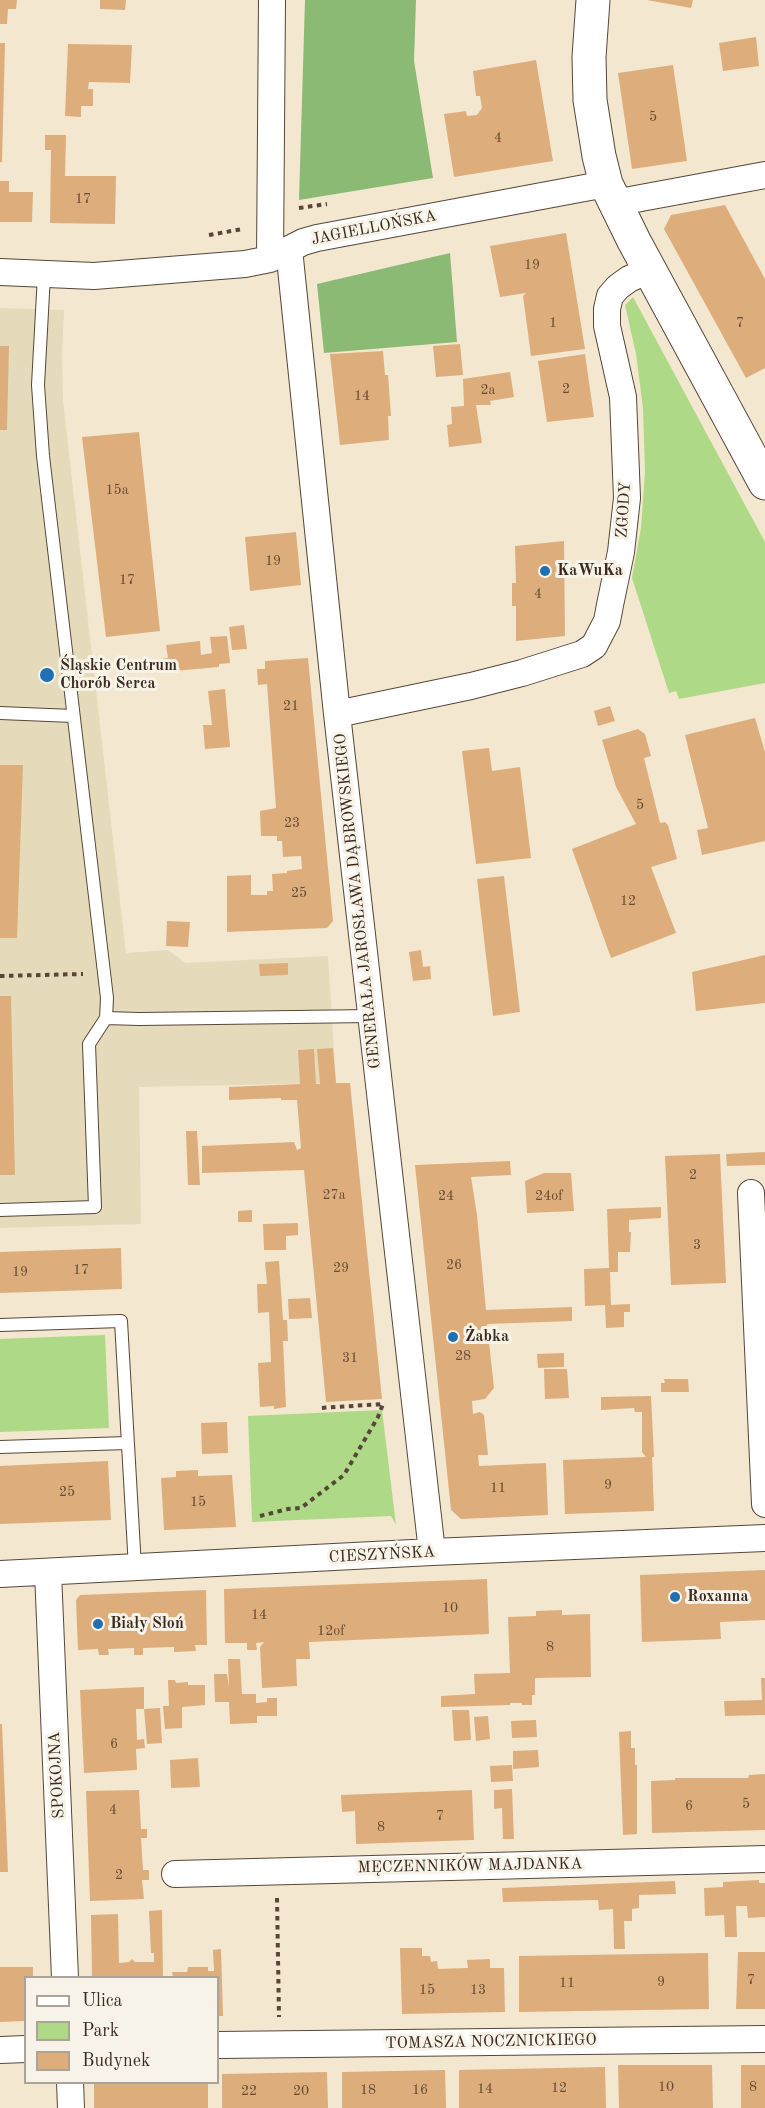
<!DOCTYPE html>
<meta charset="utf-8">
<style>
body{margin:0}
#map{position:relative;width:765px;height:2108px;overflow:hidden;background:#f3e7d0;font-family:"Old Standard TT",serif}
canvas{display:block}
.legend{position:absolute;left:24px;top:1976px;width:195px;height:108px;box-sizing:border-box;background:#f7f3e8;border:2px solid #aca397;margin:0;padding:8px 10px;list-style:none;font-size:18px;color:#3b2a1e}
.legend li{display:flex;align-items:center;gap:12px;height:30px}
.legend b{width:30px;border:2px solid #aca397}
</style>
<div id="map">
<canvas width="765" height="2108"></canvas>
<ul class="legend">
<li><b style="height:8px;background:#fff"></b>Ulica</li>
<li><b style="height:16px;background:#aeda87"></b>Park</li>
<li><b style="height:16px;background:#ddae7c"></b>Budynek</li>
</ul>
</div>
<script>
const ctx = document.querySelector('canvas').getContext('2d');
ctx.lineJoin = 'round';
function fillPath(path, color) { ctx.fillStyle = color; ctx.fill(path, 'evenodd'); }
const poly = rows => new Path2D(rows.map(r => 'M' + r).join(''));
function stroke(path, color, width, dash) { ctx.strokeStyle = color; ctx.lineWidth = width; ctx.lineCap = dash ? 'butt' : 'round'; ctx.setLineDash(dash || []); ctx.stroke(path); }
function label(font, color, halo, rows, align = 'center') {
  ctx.font = font + ' "Old Standard TT",serif'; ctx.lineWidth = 6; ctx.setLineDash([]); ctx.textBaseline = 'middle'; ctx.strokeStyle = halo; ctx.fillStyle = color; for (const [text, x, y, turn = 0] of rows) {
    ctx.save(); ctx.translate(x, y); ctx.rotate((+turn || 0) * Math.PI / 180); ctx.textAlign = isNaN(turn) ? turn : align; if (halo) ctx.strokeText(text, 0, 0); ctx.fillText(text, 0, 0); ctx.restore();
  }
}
fillPath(poly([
 [0,308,64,310,62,353,63,401,126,953,168,950,186,963,328,956,336,1083,139,1087,141,1224,0,1228]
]), '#e5dbba');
fillPath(poly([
 [633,297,765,542,765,683,679,699,676,691,669,693,632,578,641,528,645,472,643,408,636,354,625,305],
 [105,1335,109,1428,0,1432,0,1339],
 [382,1410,396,1525,391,1516,252,1522,248,1416]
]), '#aeda87');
fillPath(poly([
 [305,0,416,0,414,61,433,178,299,200],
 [450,253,457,342,324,353,317,284]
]), '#8aba74');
fillPath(poly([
 [0,0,17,0,16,9,8,9,7,24,0,24],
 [100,0,126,0,125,10,100,9],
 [647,0,693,0,691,8],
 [756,37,759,66,723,71,719,43],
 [0,43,5,43,2,162,0,162],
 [68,44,132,45,130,83,89,82,88,89,93,89,93,106,81,106,81,117,65,116],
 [536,60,553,161,454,177,444,114,466,111,467,116,477,115,482,108,480,96,476,96,473,71],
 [673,65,687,161,632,169,618,73],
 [45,135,66,135,65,176,116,176,115,224,50,223,51,150,45,150],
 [0,181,9,181,9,192,33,192,32,222,0,222],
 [725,205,765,279,765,368,746,378,664,229,671,215],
 [566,233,585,349,531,356,523,296,526,293,500,297,490,246],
 [460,344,463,375,436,377,433,346],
 [0,346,9,346,7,430,0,430],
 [383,351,385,375,388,375,391,416,388,416,389,440,340,445,330,354],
 [585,354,594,417,547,422,538,361],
 [510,372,514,397,490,401,491,405,476,405,482,443,449,447,447,425,452,424,451,407,464,406,463,379],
 [139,432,160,631,106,637,82,437],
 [296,532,301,585,250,591,245,537],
 [564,541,565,636,516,641,516,606,512,606,512,583,516,583,515,546],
 [244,625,247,649,232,650,229,627],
 [227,636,230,663,219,664,219,667,163,672,162,659,168,658,166,645,200,641,201,655,212,653,210,637],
 [308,658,333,921,327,928,227,932,227,876,251,875,251,895,267,895,267,891,273,891,272,874,287,873,287,871,302,869,301,856,283,857,282,841,277,841,277,836,261,836,260,811,276,808,267,684,258,685,257,669,265,669,265,661],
 [225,689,230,747,205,749,203,725,212,725,208,691],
 [610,706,615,721,598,726,594,711],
 [755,718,765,752,765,841,702,855,697,830,708,828,685,735],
 [638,729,645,734,651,756,644,758,660,823,665,822,668,825,677,859,651,867,676,933,611,958,572,849,636,824,616,787,602,740],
 [489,748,492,771,520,767,531,858,476,864,462,751],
 [0,765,23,765,17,938,0,938],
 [504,876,520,1012,493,1016,477,879],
 [167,921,190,922,188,947,166,946],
 [421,950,423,967,430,966,431,979,413,981,409,952],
 [765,955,765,1003,696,1011,692,972],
 [288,963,288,975,260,976,259,964],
 [0,996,11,996,15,1175,0,1175],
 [333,1048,336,1083,350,1083,382,1399,326,1402,304,1170,202,1173,202,1146,294,1142,297,1150,301,1148,297,1100,281,1100,281,1098,229,1100,229,1087,300,1084,298,1050,314,1049,316,1084,320,1084,317,1049],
 [186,1131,197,1131,200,1185,188,1185],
 [765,1152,765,1165,727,1166,726,1154],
 [720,1154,726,1283,671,1285,665,1156],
 [510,1161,511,1175,471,1177,477,1215,486,1310,572,1307,572,1321,487,1324,494,1388,485,1399,472,1401,473,1414,480,1412,484,1415,488,1455,478,1455,479,1466,546,1463,548,1515,461,1519,451,1510,415,1165],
 [544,1173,571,1173,574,1211,527,1213,525,1181],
 [661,1207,661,1218,629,1220,629,1232,631,1232,630,1252,618,1252,618,1272,610,1272,611,1305,630,1304,630,1312,624,1312,624,1327,606,1328,605,1305,585,1306,584,1269,609,1268,607,1209],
 [252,1210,252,1222,238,1222,238,1211],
 [298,1223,298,1235,286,1236,286,1250,264,1250,263,1224],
 [121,1248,122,1289,0,1293,0,1252],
 [279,1261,283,1320,287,1320,288,1341,283,1341,286,1407,274,1409,274,1406,260,1407,258,1363,271,1362,269,1312,258,1313,257,1284,267,1284,265,1262],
 [310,1298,312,1318,289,1319,288,1299],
 [564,1353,564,1367,538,1368,537,1354],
 [544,1369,567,1369,569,1398,545,1399],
 [664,1379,688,1379,689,1392,661,1392,661,1383,665,1383],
 [651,1396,654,1457,652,1457,654,1511,565,1514,563,1460,646,1457,642,1452,642,1412,635,1412,634,1408,601,1410,601,1397],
 [227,1422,228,1453,202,1454,201,1423],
 [108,1461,111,1520,0,1524,0,1466],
 [198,1470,198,1476,232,1475,236,1527,164,1530,161,1478,176,1477,176,1471],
 [765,1570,765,1620,720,1622,721,1639,642,1642,640,1575],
 [487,1579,489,1634,309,1642,310,1659,296,1659,297,1686,262,1688,260,1647,264,1642,256,1643,257,1650,247,1650,247,1643,225,1643,224,1589],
 [206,1590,207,1645,195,1645,196,1651,174,1652,174,1647,143,1648,143,1655,134,1655,134,1648,108,1649,109,1655,99,1655,98,1649,78,1650,76,1600,80,1595],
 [562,1610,562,1615,590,1614,591,1677,535,1678,535,1695,532,1695,532,1705,522,1705,522,1703,510,1703,510,1705,441,1707,441,1696,475,1694,474,1674,510,1673,508,1617,536,1616,536,1611],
 [228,1659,240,1659,242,1694,256,1694,256,1703,267,1702,267,1698,277,1698,277,1716,257,1716,257,1723,230,1724,229,1702,215,1702,214,1674,227,1674,229,1688],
 [761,1678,765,1678,765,1715,725,1716,724,1701,762,1700],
 [168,1680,175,1680,176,1683,188,1682,188,1685,205,1685,205,1705,182,1707,182,1728,165,1729,163,1706,169,1706],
 [144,1687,144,1709,136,1709,137,1740,144,1739,145,1748,136,1749,137,1770,84,1773,80,1690],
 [160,1708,162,1743,147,1744,144,1709],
 [452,1710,469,1710,471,1740,454,1741],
 [488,1716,490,1739,476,1741,474,1717],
 [536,1720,537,1737,512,1738,511,1721],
 [0,1724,2,1724,8,1872,0,1872],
 [631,1731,631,1748,635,1748,635,1765,637,1765,637,1834,623,1835,619,1732],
 [538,1750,539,1767,513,1769,513,1751],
 [198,1758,200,1787,171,1788,170,1760],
 [512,1765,513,1781,491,1782,490,1766],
 [765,1774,765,1830,652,1833,651,1781,675,1780,675,1778,748,1778,749,1775],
 [512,1789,514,1839,503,1839,502,1808,494,1809,494,1790],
 [139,1790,141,1829,147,1829,147,1838,141,1838,143,1870,149,1870,149,1880,142,1880,144,1899,90,1901,86,1791],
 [472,1790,474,1840,356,1844,355,1811,342,1812,341,1795],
 [759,1880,759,1883,765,1883,765,1917,748,1918,747,1906,736,1906,737,1937,725,1937,724,1915,705,1916,704,1888,723,1887,723,1882],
 [675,1881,676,1894,639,1895,639,1908,632,1909,632,1921,624,1921,625,1949,614,1949,613,1909,599,1910,598,1900,503,1902,502,1888],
 [162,1910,163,1977,92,1977,91,1915,118,1914,119,1963,129,1962,132,1959,135,1962,154,1962,154,1953,151,1953,149,1911],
 [400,1948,422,1948,422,1956,430,1956,431,1962,437,1961,438,1969,468,1968,467,1960,490,1959,490,1968,504,1968,505,2012,402,2014],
 [221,1949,223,2016,218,2016,218,1977,173,1977,172,1972,187,1972,188,1967,208,1967,208,1971,214,1971,213,1950],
 [738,1952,765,1952,765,2009,736,2009],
 [708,1953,709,2009,519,2012,519,1956],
 [0,1967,33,1967,33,1977,26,1977,26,2021,0,2022],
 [618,2065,712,2065,713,2108,619,2108],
 [741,2065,765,2065,765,2108,741,2108],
 [605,2067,606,2108,459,2108,459,2070],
 [445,2070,446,2108,342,2108,342,2072],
 [327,2072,328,2108,222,2108,222,2074],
 [94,2082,208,2082,208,2108,94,2108]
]), '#ddae7c');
const lane = poly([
 [0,713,73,716],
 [106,1018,139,1019,371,1016],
 [0,1210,95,1207,89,1044,106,1018,107,998,43,456,38,385,44,275],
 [0,1325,121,1321,135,1568],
 [0,1447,127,1443]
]);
const street = poly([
 [614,203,765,175],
 [289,249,337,714,432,1552],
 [270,259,272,0],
 [0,272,94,276,245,264,270,259,303,242,317,238,606,184],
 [337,714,471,686,522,673,582,654,594,646,607,621,610,605,621,552,627,498,623,397,607,326,607,309,610,296,618,287,629,279,649,270],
 [751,1193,765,1504],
 [48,1572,65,1978],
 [0,1574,432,1552,765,1538],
 [175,1874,765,1859],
 [218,2045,765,2039],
 [0,2050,26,2049],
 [70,2082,71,2108]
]);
const secondary = poly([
 [593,0,589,57,590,100,599,156,606,184,634,241,765,483]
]);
stroke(lane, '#574639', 14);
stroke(street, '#574639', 28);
stroke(secondary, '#574639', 35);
stroke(poly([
 [299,208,327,204],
 [209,235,243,229],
 [0,976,83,974],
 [260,1516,288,1509,301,1508,344,1475,378,1417,383,1404,320,1408],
 [277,1898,279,2017]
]), '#574639', 4, [4.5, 4.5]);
stroke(lane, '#fff', 12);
stroke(street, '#fff', 26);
stroke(secondary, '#fff', 33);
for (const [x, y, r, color] of [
 [545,571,6,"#1f6fb2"],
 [47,675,8,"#1f6fb2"],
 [453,1337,6,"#1f6fb2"],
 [675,1597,6,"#1f6fb2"],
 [98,1624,6,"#1f6fb2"]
]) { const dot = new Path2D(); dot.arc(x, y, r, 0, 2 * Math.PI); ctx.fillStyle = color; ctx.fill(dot); stroke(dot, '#f7f3e8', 2); }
label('14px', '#644b36', null, [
 ["5",653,117],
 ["4",498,138],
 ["17",83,199],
 ["19",532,265],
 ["1",553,323],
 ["7",740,323],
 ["2",566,389],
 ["2a",488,390],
 ["14",362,396],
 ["15a",117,490],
 ["19",273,561],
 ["17",127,580],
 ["4",538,594],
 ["21",291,706],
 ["5",640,805],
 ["23",292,823],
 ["25",299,893],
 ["12",628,901],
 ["2",693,1175],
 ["27a",334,1195],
 ["24",446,1196],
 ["24of",549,1196],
 ["3",697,1245],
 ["26",454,1265],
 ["29",341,1268],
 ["17",81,1270],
 ["19",20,1272],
 ["28",463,1356],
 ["31",350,1358],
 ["9",608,1485],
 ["11",498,1488],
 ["25",67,1492],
 ["15",198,1502],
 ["10",450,1608],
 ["14",259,1615],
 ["12of",331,1631],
 ["8",550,1647],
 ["6",114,1744],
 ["5",746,1804],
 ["6",689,1806],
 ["4",113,1810],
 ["7",440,1816],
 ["8",381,1827],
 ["2",119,1875],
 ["7",751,1980],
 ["9",661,1982],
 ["11",567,1983],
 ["15",427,1990],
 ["13",478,1990],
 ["10",666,2087],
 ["8",753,2087],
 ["12",559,2088],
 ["14",485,2089],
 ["18",368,2090],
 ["16",420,2090],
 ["22",249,2091],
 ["20",301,2091]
]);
label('16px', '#3b2a1e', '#f7f3e8', [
 ["JAGIELLOŃSKA",374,228,-11],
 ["ZGODY",624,510,-86],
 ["GENERAŁA JAROSŁAWA DĄBROWSKIEGO",358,901,-96],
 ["CIESZYŃSKA",382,1555,-3],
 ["SPOKOJNA",57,1775,-93],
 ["MĘCZENNIKÓW MAJDANKA",470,1866,-1],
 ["TOMASZA NOCZNICKIEGO",491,2042,-1]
]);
label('bold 16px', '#3b2a1e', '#f7f3e8', [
 ["KaWuKa",557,571],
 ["Śląskie Centrum",60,666],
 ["Chorób Serca",60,684],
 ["Żabka",465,1337],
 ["Roxanna",687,1597],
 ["Biały Słoń",110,1624]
], 'left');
</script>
